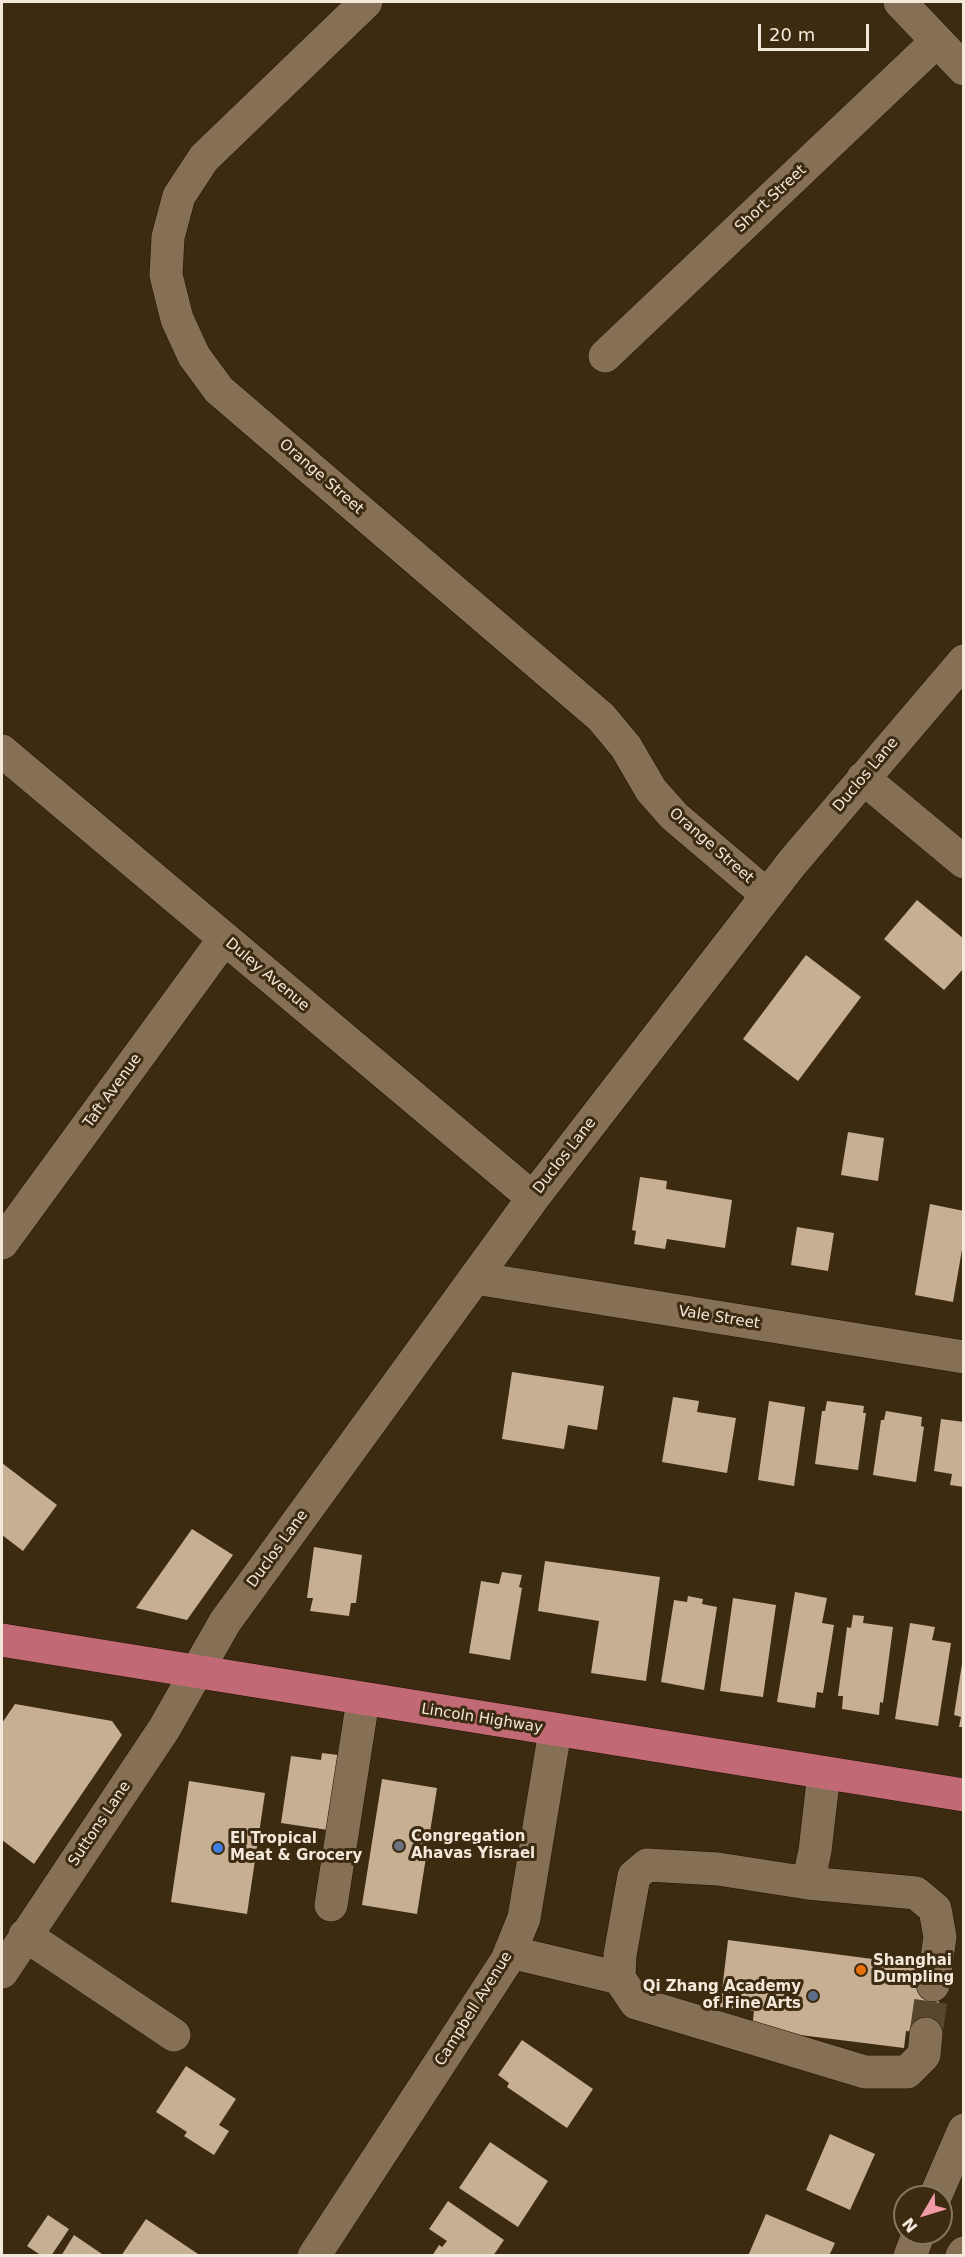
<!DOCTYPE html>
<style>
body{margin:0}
#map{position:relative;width:965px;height:2257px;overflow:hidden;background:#3c2a11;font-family:"DejaVu Sans",sans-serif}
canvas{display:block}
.frame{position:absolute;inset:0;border:3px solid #f4e8da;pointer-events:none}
.north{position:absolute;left:893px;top:2185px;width:60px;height:60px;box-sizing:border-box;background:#3c2a11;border:2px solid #867661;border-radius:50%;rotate:232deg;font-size:16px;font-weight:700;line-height:24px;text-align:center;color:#f4e8da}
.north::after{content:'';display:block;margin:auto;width:21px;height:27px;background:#f39aa9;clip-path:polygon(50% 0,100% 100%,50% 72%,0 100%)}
.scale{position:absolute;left:758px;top:24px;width:111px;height:27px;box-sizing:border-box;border:3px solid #f4e8da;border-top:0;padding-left:8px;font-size:18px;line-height:21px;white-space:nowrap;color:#f4e8da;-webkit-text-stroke:4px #3c2a11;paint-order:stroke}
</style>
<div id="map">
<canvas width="965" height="2257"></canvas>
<div class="frame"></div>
<div class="north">N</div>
<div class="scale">20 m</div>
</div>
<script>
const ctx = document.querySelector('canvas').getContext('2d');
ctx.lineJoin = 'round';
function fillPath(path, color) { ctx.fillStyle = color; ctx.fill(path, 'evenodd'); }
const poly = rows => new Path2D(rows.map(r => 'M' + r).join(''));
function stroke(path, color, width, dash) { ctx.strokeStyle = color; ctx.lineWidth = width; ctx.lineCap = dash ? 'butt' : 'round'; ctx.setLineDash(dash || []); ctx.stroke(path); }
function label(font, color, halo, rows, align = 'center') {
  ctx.font = font + ' "DejaVu Sans",sans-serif'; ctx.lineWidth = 6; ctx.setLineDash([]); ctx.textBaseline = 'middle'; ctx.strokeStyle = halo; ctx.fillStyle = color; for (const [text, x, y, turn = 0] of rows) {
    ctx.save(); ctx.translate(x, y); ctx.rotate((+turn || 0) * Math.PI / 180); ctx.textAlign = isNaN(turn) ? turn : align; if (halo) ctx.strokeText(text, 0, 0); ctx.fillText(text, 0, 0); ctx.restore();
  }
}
fillPath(poly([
 [917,900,964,939,964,968,944,990,884,939],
 [806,955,861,997,798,1081,743,1039],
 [848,1132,884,1138,878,1181,841,1175],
 [640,1177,667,1181,666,1189,732,1200,725,1248,667,1239,665,1249,634,1244,636,1231,632,1230],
 [930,1204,964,1211,964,1238,953,1302,915,1295],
 [797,1227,834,1233,828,1271,791,1265],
 [512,1372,604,1386,597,1430,568,1425,564,1449,502,1439],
 [673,1397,699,1401,697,1412,736,1418,727,1473,662,1462],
 [769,1401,805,1407,794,1486,758,1480],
 [827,1401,864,1406,863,1413,866,1413,858,1470,815,1464,822,1411,825,1411],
 [886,1411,922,1417,921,1426,924,1427,916,1482,873,1475,881,1420,884,1420],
 [941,1419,964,1422,964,1487,950,1485,952,1474,934,1471],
 [2,1463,57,1505,23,1551,2,1535],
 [192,1529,233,1555,187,1620,136,1608],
 [314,1547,362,1555,356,1603,351,1603,349,1616,310,1611,313,1598,307,1598],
 [545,1561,660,1577,646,1681,591,1673,599,1621,538,1611],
 [502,1572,522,1575,519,1587,522,1588,510,1660,469,1653,481,1581,499,1584],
 [795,1592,827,1598,822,1623,834,1625,823,1693,817,1692,815,1708,777,1702],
 [688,1596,703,1599,702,1604,717,1607,704,1690,661,1682,674,1600,687,1602],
 [733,1598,776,1605,763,1697,720,1691],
 [853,1615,864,1616,863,1623,893,1627,883,1703,880,1702,879,1715,842,1709,843,1696,838,1696,847,1627,851,1628],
 [910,1623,935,1627,932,1640,951,1643,938,1726,895,1719],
 [962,1664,964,1664,964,1727,959,1727,961,1717,954,1715],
 [15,1704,112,1721,122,1735,34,1864,2,1840,2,1723],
 [322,1753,338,1755,328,1830,281,1823,291,1756,321,1760],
 [382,1779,437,1788,417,1914,362,1905],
 [189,1781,265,1793,247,1914,171,1902],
 [728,1940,918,1965,916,1983,941,1986,935,2035,906,2031,904,2048,752,2029,754,2011,720,2007],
 [522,2040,593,2089,567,2128,507,2087,509,2083,498,2075],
 [186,2066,236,2099,219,2125,229,2131,214,2155,184,2136,187,2132,156,2112],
 [830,2134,875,2154,850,2210,806,2190],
 [490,2142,548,2181,518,2227,459,2188],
 [448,2201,504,2240,493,2256,432,2256,439,2245,442,2247,447,2241,429,2229],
 [766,2214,835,2243,829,2256,748,2256],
 [48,2215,69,2229,51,2256,42,2256,27,2246],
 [146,2219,201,2256,121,2256],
 [74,2235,105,2256,61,2256]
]), '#c7af94');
stroke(poly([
 [926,2034,933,1985]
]), '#58462f', 33, [33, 16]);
const minor = poly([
 [366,2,204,158,179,196,168,237,166,275,177,319,194,356,219,390,601,717,626,747,651,790,674,816,767,895],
 [900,2,964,69],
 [605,356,937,41],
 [2,751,533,1198],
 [863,778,964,862],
 [2,1243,224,939],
 [475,1278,964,1357],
 [824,1773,815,1851,808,1883,718,1869,647,1865,634,1876,620,1955,619,1978,636,2003,865,2072,907,2072,924,2055,926,2034],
 [808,1883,916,1893,935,1909,940,1937,933,1985],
 [331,1905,363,1700],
 [25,1935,174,2035],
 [510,1952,619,1978],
 [2,1972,164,1729,225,1622,533,1198,792,863,964,661],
 [935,2197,964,2130],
 [314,2256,507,1960,524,1918,555,1731],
 [910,2256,919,2233],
 [962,2256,964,2253]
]);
const major = poly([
 [2,1640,964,1795]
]);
stroke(minor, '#231200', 34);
stroke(major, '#231200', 34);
stroke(minor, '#857056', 33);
stroke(major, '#c16a76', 33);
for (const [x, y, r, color] of [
 [399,1846,6,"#6b7280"],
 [218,1848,6,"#3f7fe0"],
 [861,1970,6,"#e8710a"],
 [813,1996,6,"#5c6f8a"]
]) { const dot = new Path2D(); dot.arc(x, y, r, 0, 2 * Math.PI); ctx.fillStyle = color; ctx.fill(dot); stroke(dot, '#3c2a11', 2); }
label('15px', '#f4e8da', '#3c2a11', [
 ["Short Street",771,199,-43],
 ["Orange Street",321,477,41],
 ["Duclos Lane",866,775,-50],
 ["Orange Street",711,846,41],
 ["Duley Avenue",267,975,40],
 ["Taft Avenue",113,1091,-54],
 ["Duclos Lane",565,1156,-52],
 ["Vale Street",719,1318,9],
 ["Duclos Lane",278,1549,-54],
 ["Lincoln Highway",482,1719,9],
 ["Suttons Lane",100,1824,-56],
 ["Campbell Avenue",474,2009,-58]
]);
label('bold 15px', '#f4e8da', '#3c2a11', [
 ["Congregation",411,1837],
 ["Ahavas Yisrael",411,1854],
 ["El Tropical",230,1839],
 ["Meat & Grocery",230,1856],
 ["Shanghai",873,1961],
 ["Dumpling",873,1978],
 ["Qi Zhang Academy",801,1987,"right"],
 ["of Fine Arts",801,2004,"right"]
], 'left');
</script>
